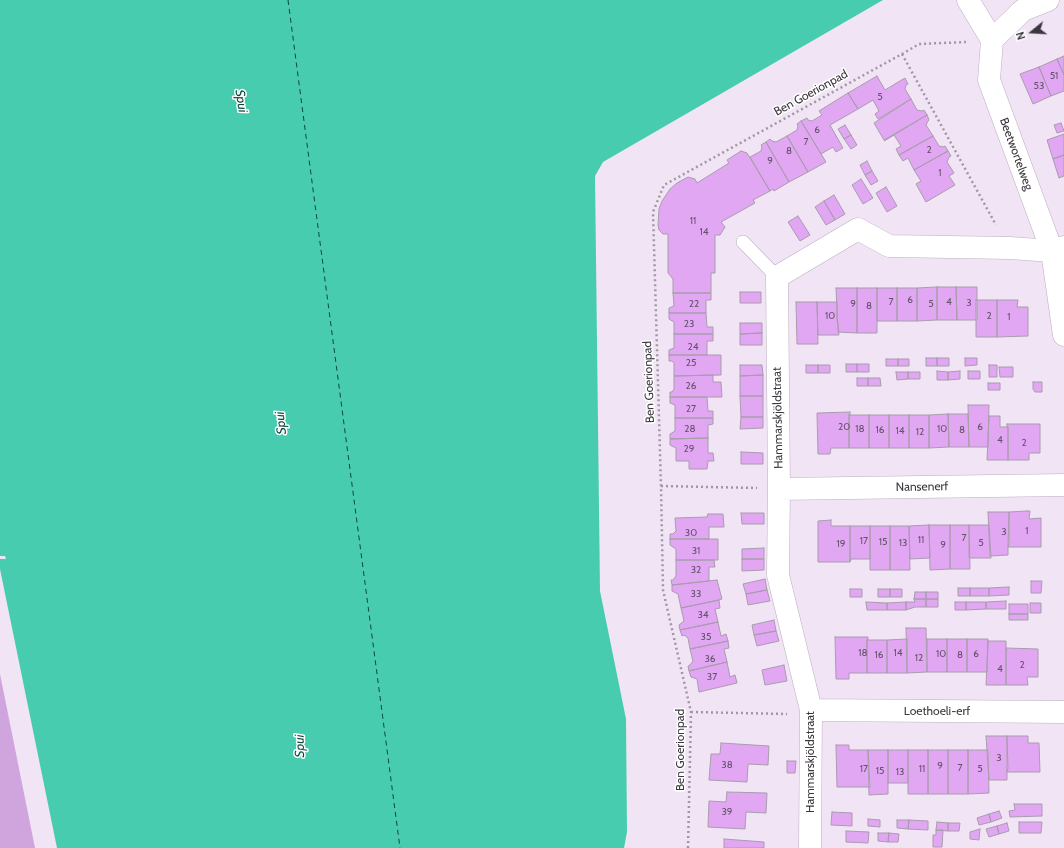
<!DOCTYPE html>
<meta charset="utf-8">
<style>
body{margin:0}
#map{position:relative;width:1064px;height:848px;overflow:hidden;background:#f1e4f5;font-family:Cabin,sans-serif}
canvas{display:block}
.north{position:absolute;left:1012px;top:12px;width:40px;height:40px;-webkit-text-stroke:3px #fff;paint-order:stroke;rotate:252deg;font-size:11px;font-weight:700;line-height:16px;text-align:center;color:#3c373e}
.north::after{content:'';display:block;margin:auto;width:14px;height:18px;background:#3c373e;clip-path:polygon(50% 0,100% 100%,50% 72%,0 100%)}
</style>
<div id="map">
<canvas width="1064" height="848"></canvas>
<div class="north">N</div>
</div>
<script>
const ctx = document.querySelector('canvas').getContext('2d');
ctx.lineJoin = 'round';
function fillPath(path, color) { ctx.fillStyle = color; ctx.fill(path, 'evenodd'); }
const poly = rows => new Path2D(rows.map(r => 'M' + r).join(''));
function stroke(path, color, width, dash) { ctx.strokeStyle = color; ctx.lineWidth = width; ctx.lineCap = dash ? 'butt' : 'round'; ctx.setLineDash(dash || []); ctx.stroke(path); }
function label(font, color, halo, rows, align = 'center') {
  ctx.font = font + ' Cabin,sans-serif'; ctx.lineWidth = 3; ctx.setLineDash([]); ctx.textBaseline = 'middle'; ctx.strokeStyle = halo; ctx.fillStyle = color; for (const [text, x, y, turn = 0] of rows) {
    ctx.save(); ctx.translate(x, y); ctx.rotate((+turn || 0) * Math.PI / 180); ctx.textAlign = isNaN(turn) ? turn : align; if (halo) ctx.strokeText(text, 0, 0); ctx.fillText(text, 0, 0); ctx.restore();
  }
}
fillPath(poly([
 [0,674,35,848,0,848]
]), '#d0a5dd');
fillPath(poly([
 [0,0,883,0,603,162,595,176,600,591,626,719,627,832,624,848,57,848,0,569,0,559,6,559,5,556,0,556]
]), '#47ccaf');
stroke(poly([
 [288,0,400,848]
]), '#0e483c', 1, [5, 4]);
const building = poly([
 [1064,56,1064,75,1057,59,1064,56],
 [1057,59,1064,75,1064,91,1051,96,1039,67,1057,59],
 [1039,67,1051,96,1033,104,1020,74,1039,67],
 [877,76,885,90,905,78,908,84,906,85,905,89,911,99,878,119,875,114,879,111,873,100,858,109,848,93,877,76],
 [848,93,858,109,830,125,843,148,836,152,833,147,821,154,801,121,807,118,808,120,812,121,822,115,819,111,848,93],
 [911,99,917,110,922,111,924,110,927,115,884,140,874,123,911,99],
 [927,115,929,120,928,121,926,125,933,136,899,155,896,149,901,146,894,135,884,141,927,115],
 [801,121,826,162,808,172,787,136,797,130,798,126,797,124,801,121],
 [1061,123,1064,131,1057,133,1054,125,1061,123],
 [845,125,851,135,844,139,838,129,845,125],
 [1064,134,1064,155,1053,159,1047,140,1064,134],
 [851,135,857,145,851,149,844,139,851,135],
 [787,136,808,172,789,182,766,142,770,139,772,141,776,142,787,136],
 [933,136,939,146,943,147,945,146,948,151,914,170,908,158,903,161,899,155,933,136],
 [766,142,789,182,774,191,773,189,770,191,750,157,761,151,762,147,761,145,766,142],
 [741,151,747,153,770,191,753,200,755,203,721,222,725,227,720,235,715,235,715,273,711,273,711,293,673,293,673,279,668,273,668,234,663,234,659,230,658,225,659,209,662,201,670,189,677,183,688,177,695,179,697,183,729,163,727,160,741,151],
 [948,151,951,156,949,157,947,162,954,173,949,176,955,185,926,202,916,184,921,181,914,170,948,151],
 [1064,155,1064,176,1059,178,1053,159,1064,155],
 [867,161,872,171,865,175,860,165,867,161],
 [872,171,878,181,871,185,865,175,872,171],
 [861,179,873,198,863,204,852,185,861,179],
 [886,187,897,206,887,212,876,193,886,187],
 [834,195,845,214,835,220,824,201,834,195],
 [824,201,835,220,826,225,815,207,824,201],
 [798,216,810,235,800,241,788,222,798,216],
 [937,287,937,320,917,321,917,288,937,287],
 [937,287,956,287,957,320,937,320,937,287],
 [956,287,977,287,977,320,957,320,956,287],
 [836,288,857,288,857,333,838,332,836,288],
 [857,288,877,288,877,333,857,333,857,288],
 [877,288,897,288,897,321,877,321,877,288],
 [897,288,917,288,917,321,897,321,897,288],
 [740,292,761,292,761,303,740,303,740,292],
 [673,293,711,293,711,300,706,300,706,313,669,313,669,308,674,306,673,293],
 [976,300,997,300,997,337,976,337,976,300],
 [997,300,1018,300,1017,307,1028,307,1028,336,997,337,997,300],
 [796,302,817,302,818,344,797,344,796,302],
 [817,302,837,302,837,321,838,322,839,335,818,335,817,302],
 [669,313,706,313,707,327,713,327,713,334,674,334,674,322,669,319,669,313],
 [740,323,762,323,762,333,740,334,740,323],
 [762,333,762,345,740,345,740,334,762,333],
 [674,334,713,334,713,341,707,341,707,355,669,355,669,350,674,348,674,334],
 [669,355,721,355,721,375,674,376,674,363,672,361,669,361,669,355],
 [926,358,937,358,937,366,926,366,926,358],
 [937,358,949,358,949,366,937,366,937,358],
 [965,358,977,358,977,365,965,366,965,358],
 [886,359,898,359,898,366,886,366,886,359],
 [898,359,909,359,909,366,898,366,898,359],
 [846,364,857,364,857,372,846,372,846,364],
 [857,364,869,364,869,372,857,372,857,364],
 [740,365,762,365,763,375,740,376,740,365],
 [806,365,818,365,818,373,806,373,806,365],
 [818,365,830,365,830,373,818,373,818,365],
 [989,365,997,365,997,377,989,377,989,365],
 [999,367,1013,367,1013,377,1000,377,999,367],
 [937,371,948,372,948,380,937,380,937,371],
 [960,371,960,379,948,380,948,372,960,371],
 [968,371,980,371,980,379,968,379,968,371],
 [896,372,908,372,908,379,897,380,896,372],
 [908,372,920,372,920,379,908,379,908,372],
 [713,375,713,382,721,382,722,397,670,397,670,392,672,392,674,389,674,376,713,375],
 [763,375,763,396,740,396,740,376,763,375],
 [857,378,868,378,868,386,857,386,857,378],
 [868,378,880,378,881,386,868,386,868,378],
 [1033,382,1042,382,1042,392,1035,392,1033,389,1033,382],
 [988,383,1000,383,1000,390,988,390,988,383],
 [740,396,763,396,763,417,741,417,740,396],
 [670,397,707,397,708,411,713,411,713,418,675,418,675,405,670,403,670,397],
 [968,405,989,405,988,447,969,447,968,405],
 [850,412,850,415,849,415,849,448,831,448,830,454,818,454,817,413,850,412],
 [948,414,949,447,929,448,929,415,948,414],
 [948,414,968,414,969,447,949,447,948,414],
 [849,415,869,415,869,448,849,448,849,415],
 [869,415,889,415,889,448,869,448,869,415],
 [889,415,909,415,909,448,889,448,889,415],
 [909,415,929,415,929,448,909,448,909,415],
 [989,416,1000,416,1000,427,1008,427,1008,460,987,460,989,416],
 [741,417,763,417,763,428,740,429,741,417],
 [675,418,713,418,713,424,708,425,708,438,670,439,670,434,675,431,675,418],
 [1007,424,1040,424,1040,453,1029,453,1029,460,1008,460,1008,427,1007,427,1007,424],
 [708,438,708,453,713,453,714,461,708,461,707,469,689,469,689,461,676,461,676,448,670,445,670,439,708,438],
 [741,452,763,453,763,464,741,464,741,452],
 [1027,511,1030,511,1029,519,1041,518,1041,547,1008,547,1009,512,1027,511],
 [988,512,1009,512,1009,545,1008,545,1008,555,990,556,988,512],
 [741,513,764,513,764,524,742,524,741,513],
 [708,514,723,514,724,527,709,527,709,539,670,539,670,534,673,534,676,531,675,518,707,517,708,514],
 [831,520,831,526,850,526,850,562,818,562,818,521,831,520],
 [929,525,930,558,910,559,909,526,929,525],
 [929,525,950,525,950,569,930,570,929,525],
 [950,525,969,525,970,569,950,569,950,525],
 [969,525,989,525,991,558,969,558,969,525],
 [850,526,870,526,870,559,851,559,850,562,850,526],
 [870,526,890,526,890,570,870,570,870,526],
 [890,526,909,526,910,570,890,570,890,526],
 [670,539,718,539,718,560,676,560,676,549,670,545,670,539],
 [764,548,764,559,742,559,742,549,764,548],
 [742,559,764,559,764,570,742,571,742,559],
 [676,560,714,560,715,567,709,567,709,581,672,585,671,580,673,580,676,576,676,560],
 [765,579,767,590,746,594,743,584,765,579],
 [717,580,722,599,719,600,681,608,678,594,672,591,672,585,717,580],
 [1031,581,1042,581,1041,593,1031,593,1031,581],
 [1009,587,1009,595,989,596,989,588,1009,587],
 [958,588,970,588,970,596,958,596,958,588],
 [970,588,989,588,989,596,970,596,970,588],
 [850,589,862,589,862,597,850,597,850,589],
 [878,589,890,589,890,597,878,597,878,589],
 [890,589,902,589,902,597,890,597,890,589],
 [767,590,770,601,748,605,746,594,767,590],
 [915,592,926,592,926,599,914,599,915,592],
 [926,592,938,592,938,599,926,599,926,592],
 [914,599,926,599,926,607,915,607,906,610,906,602,915,602,914,599],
 [926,599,938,599,938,607,926,607,926,599],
 [719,600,720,608,715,609,718,622,680,630,679,625,684,621,681,608,719,600],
 [1006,601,1006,609,986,609,986,602,1006,601],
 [866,602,887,603,887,610,867,610,866,602],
 [906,602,906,610,887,610,887,603,906,602],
 [955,602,966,602,966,610,955,610,955,602],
 [966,602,986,602,986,609,966,610,966,602],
 [1030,603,1041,603,1041,613,1030,613,1030,603],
 [1009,604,1028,604,1028,614,1009,614,1009,604],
 [1009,614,1028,614,1028,620,1009,620,1009,614],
 [774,620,776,631,754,635,752,625,774,620],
 [718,622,721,636,726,634,728,641,690,649,688,638,684,635,682,636,680,630,718,622],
 [906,628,926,628,927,672,907,673,906,628],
 [776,631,779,641,757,646,754,635,776,631],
 [835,637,868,637,868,640,867,640,867,673,849,673,849,679,836,679,835,637],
 [907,639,907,673,887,673,887,640,907,639],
 [927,639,947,639,947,672,927,672,927,639],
 [947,639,967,639,967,672,947,672,947,639],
 [967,639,988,639,987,672,967,672,967,639],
 [867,640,887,640,887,673,867,673,867,640],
 [728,641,729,648,724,649,727,662,689,671,688,666,690,665,693,661,690,649,728,641],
 [988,641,1006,641,1006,685,986,685,988,641],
 [1006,648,1038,649,1038,677,1027,677,1028,685,1006,685,1006,648],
 [727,662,730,677,735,675,737,683,699,692,697,679,691,677,689,671,727,662],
 [784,665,787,681,765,685,762,670,784,665],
 [986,736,1007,736,1007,780,989,780,986,736],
 [1007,736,1028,736,1028,743,1039,743,1040,772,1007,772,1007,769,1008,769,1007,736],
 [721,743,769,746,768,765,748,764,747,782,709,780,711,754,720,754,721,743],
 [836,745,849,745,849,750,868,750,870,787,837,787,836,745],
 [868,750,888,750,888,794,869,795,868,750],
 [888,750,908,750,908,783,888,783,888,750],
 [908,750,928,750,928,794,908,794,908,750],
 [928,750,948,750,948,794,928,794,928,750],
 [948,750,968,750,968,794,948,794,948,750],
 [968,750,988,750,989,793,968,794,968,750],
 [787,761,796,761,795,773,787,773,787,761],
 [727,792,767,793,766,813,746,812,745,829,708,827,709,801,726,802,727,792],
 [1014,804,1042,804,1042,816,1010,817,1009,811,1015,810,1014,804],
 [999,811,1002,818,991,822,989,814,999,811],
 [832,812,852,813,852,826,831,825,832,812],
 [989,814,991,822,979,825,977,818,989,814],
 [868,819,880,820,880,827,868,826,868,819],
 [897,820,909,820,908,829,897,828,897,820],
 [909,820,928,821,928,830,908,829,909,820],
 [937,822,948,823,948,831,936,830,937,822],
 [1019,822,1042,822,1041,833,1019,833,1019,822],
 [948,823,960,823,959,831,948,831,948,823],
 [1007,823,1009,831,999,834,997,826,1007,823],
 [997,826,999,834,989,837,986,829,997,826],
 [980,829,979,840,970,839,970,832,980,829],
 [936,830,943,830,942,847,933,847,933,835,936,835,936,830],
 [846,831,869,832,868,843,846,842,846,831],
 [878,833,889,833,888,842,878,841,878,833],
 [889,833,899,834,898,842,888,842,889,833],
 [724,839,764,842,764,848,724,848,724,839]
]);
fillPath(building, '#e1a7f3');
stroke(building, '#a89cac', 1);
const lane = poly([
 [743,242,777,277]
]);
const street = poly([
 [968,0,992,40],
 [1048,0,1023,10,992,40,989,80,1052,251,1064,335],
 [779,489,1064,485],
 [811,710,1064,712],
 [810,848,811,710,778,575,779,489,777,277,858,229,889,246,1010,248,1052,251,1064,247]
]);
stroke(lane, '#bcafc0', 14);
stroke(street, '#bcafc0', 23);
stroke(poly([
 [902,54,996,225],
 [661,486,757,488],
 [691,712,787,714],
 [688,848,691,712,663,590,661,486,653,212,664,185,902,54,919,44,966,42]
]), '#a197a4', 2.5, [2, 3]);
stroke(lane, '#fff', 13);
stroke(street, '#fff', 22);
label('10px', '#65536b', null, [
 ["51",1054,76],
 ["53",1039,86],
 ["5",880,97],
 ["6",817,130],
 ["7",806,142],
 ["2",929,150],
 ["8",789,151],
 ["9",770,161],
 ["1",940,173],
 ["11",693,221],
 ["14",704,232],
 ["6",910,300],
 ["7",891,302],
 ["4",949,302],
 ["3",969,303],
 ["22",694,304],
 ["9",853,304],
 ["5",931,304],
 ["8",869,306],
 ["10",830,316],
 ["2",989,316],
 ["1",1009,317],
 ["23",689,324],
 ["24",693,347],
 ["25",691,363],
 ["26",691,386],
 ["27",691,409],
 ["20",844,427],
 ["6",980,427],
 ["28",690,429],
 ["18",860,429],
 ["10",942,429],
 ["16",880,430],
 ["8",962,430],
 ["14",900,431],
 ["12",920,432],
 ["4",1000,440],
 ["2",1024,443],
 ["29",689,449],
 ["1",1027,531],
 ["3",1004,532],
 ["30",691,533],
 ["7",964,538],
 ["11",921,540],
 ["17",864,541],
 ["15",883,542],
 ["13",903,543],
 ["5",981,543],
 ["19",841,544],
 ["9",943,545],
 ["31",696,551],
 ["32",696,570],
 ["33",696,594],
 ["34",703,615],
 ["35",706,637],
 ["18",863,653],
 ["14",898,653],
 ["10",941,654],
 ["6",976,654],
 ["16",879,655],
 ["8",960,655],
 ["12",919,658],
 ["36",710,659],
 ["2",1022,665],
 ["4",1000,669],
 ["37",712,677],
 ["3",999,758],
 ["38",727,765],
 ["9",940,766],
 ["7",960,768],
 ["17",864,769],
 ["11",922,769],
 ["5",980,769],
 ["15",880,771],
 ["13",900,772],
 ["39",727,812]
]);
label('12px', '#3c373e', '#fff', [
 ["Ben Goerionpad",811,93,-29],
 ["Beetwortelweg",1016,154,70],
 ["Ben Goerionpad",649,382,-92],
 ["Hammarskjöldstraat",778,418,-91],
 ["Nansenerf",922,487,-1],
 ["Loethoeli-erf",937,711],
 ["Ben Goerionpad",680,750,-90],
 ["Hammarskjöldstraat",810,762,-90]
]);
label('italic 13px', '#0e483c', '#fff', [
 ["Spui",241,101,82],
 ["Spui",281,423,-96],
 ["Spui",300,746,-91]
]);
</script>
